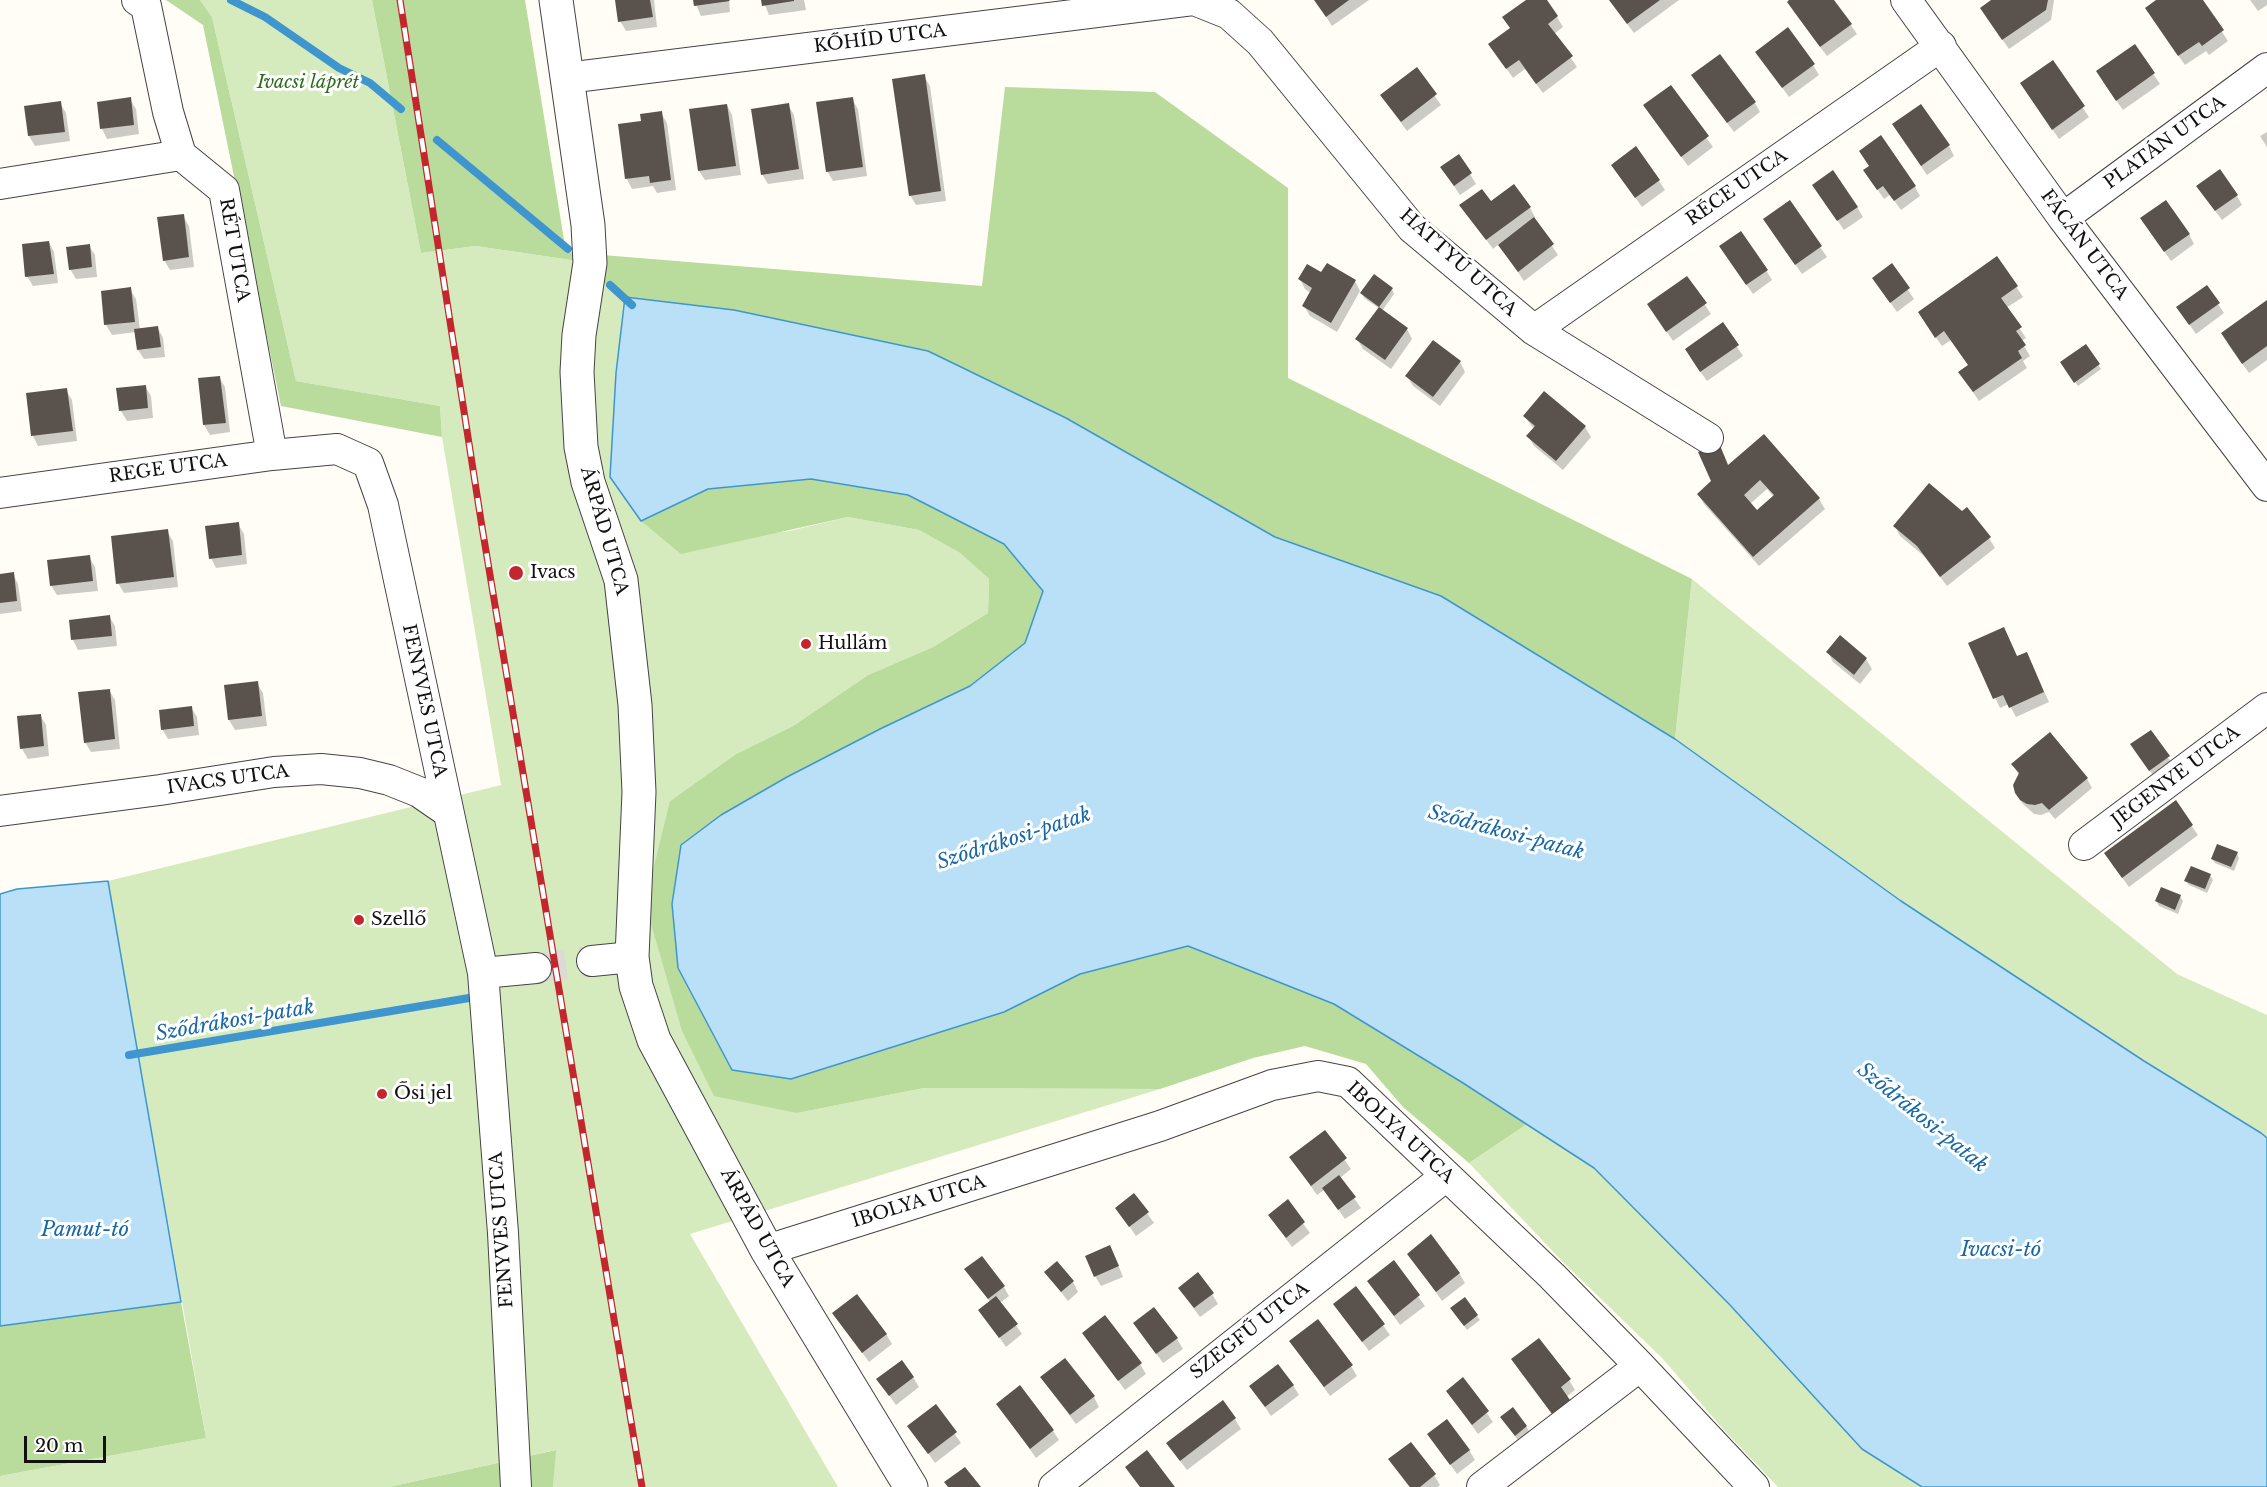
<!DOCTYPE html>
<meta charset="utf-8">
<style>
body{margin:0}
#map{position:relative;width:2267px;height:1487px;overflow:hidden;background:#fffdf5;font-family:"Libre Baskerville",serif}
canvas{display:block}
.scale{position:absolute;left:24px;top:1436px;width:82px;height:27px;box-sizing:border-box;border:3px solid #111;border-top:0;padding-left:8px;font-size:18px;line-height:21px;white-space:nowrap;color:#111;-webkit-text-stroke:4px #fff;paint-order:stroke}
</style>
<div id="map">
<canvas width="2267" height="1487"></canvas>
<div class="scale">20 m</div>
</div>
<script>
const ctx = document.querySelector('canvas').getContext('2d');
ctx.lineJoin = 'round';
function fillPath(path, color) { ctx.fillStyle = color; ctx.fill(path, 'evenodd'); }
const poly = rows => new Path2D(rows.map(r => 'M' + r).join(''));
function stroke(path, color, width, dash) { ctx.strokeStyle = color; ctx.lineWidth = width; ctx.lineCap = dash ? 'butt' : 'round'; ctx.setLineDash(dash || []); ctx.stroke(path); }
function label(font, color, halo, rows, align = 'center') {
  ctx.font = font + ' "Libre Baskerville",serif'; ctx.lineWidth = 6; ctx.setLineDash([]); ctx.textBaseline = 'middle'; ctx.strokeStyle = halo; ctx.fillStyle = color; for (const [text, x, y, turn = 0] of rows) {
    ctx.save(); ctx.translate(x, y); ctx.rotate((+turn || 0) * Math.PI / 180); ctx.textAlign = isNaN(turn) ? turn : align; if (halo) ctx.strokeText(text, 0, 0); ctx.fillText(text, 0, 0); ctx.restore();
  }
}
fillPath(poly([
 [200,0,372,0,421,253,476,246,571,260,625,297,616,373,610,477,641,521,785,532,848,517,919,530,960,553,989,579,988,613,933,647,868,675,793,726,736,754,670,801,797,1113,924,1088,1160,1089,690,1234,838,1487,553,1487,555,1450,389,1487,0,1487,0,1476,206,1438,108,881,501,785,442,437,440,406,296,381,212,17],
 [1692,579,2177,974,2267,1015,2267,1138,2144,1061,1901,901,1675,739],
 [1527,1124,1593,1168,1730,1305,1862,1449,1922,1487,1778,1487,1723,1429,1663,1359,1563,1262,1469,1163]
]), '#d5ebbd');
fillPath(poly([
 [166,0,200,0,212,17,296,381,440,406,442,437,281,406,203,25],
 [372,0,525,0,566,252,982,286,1005,87,1155,92,1288,188,1288,378,1692,579,1675,739,1441,596,1275,537,1066,418,734,310,625,297,571,260,476,246,421,253],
 [811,479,908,495,1004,544,1043,591,1025,643,970,686,880,729,787,777,721,815,791,1079,1004,1012,1080,974,1188,946,1334,1004,1463,1083,1527,1124,1469,1163,1403,1107,1366,1064,1305,1046,1253,1058,1160,1089,924,1088,797,1113,714,1096,682,1031,645,903,670,801,736,754,793,726,868,675,933,647,988,613,989,579,960,553,919,530,848,517,681,554,641,521,708,489],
 [181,1302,206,1438,0,1476,0,1326],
 [556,1450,553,1487,389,1487]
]), '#b9dc9c');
const water = poly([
 [625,297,734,310,928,351,1066,418,1275,537,1441,596,1675,739,1901,901,2144,1061,2261,1133,2267,1138,2267,1487,1922,1487,1862,1449,1730,1305,1594,1168,1463,1083,1334,1004,1188,946,1080,974,1004,1012,791,1079,732,1070,678,968,672,904,681,845,721,815,787,777,880,729,970,686,1025,643,1043,591,1004,544,908,495,811,479,708,489,641,521,610,477,616,373,625,297],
 [108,881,181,1302,0,1326,0,894,17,889,108,881]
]);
fillPath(water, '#b9e0f7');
stroke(water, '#3f96cf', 1.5);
fillPath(poly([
 [617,0,654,0,657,27,626,31,620,21],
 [694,0,729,0,730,12,701,16],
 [763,0,804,0,806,10,769,15],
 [1315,0,1369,0,1332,26],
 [1528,0,1545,0,1557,17,1563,27,1554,34,1577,67,1543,93,1525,69,1513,78,1490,45,1511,29],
 [1609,0,1679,0,1634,33],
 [1792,0,1833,0,1857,34,1827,56,1794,12,1789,2],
 [1994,0,2054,0,2051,20,2009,49,1987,18],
 [2159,0,2201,0,2228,41,2209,55,2206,51,2185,65,2152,18],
 [2250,0,2267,0,2267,5,2258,11],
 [2134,46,2160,84,2123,110,2103,82],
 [1757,53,1813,65,1819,75,1789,97],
 [2052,62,2089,117,2059,139,2027,93],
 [1416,69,1441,105,1407,131,1388,105],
 [924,76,930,86,946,201,916,205,910,195],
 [1699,85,1755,103,1760,112,1734,132],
 [1670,87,1713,147,1688,166,1645,106],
 [130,99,136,109,139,134,107,139,102,129],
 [852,99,858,109,867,176,833,181,827,171],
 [60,103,66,113,70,141,35,146,29,136,25,107],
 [727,105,732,115,741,175,705,180,699,171],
 [788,105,794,115,804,179,768,184,762,174],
 [661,113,667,123,676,190,657,193,653,186,632,189,627,179],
 [2267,132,2267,147,2260,136],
 [1900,135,1949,146,1954,156,1927,175],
 [1613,165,1659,181,1665,190,1642,207],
 [1870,167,1915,187,1920,196,1901,210,1890,195,1884,199,1871,180],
 [1470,174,1476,184,1460,195,1448,177],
 [1820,195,1857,207,1863,217,1844,230],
 [2204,196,2237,196,2242,205,2222,220],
 [1789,202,1827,257,1802,274,1771,230],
 [1491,203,1530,208,1535,217,1534,219,1558,255,1524,281,1499,244,1493,249,1461,205],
 [183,216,189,226,194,267,170,270,164,260],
 [2148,228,2189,234,2194,244,2171,261],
 [49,242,54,252,58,283,33,286,27,276],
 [89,246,95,255,97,277,76,279,70,269],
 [1727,257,1766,270,1772,280,1753,294],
 [1997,258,2023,297,2006,308,2026,338,2021,341,2030,356,2023,361,2027,368,1979,401,1966,382,1969,366,1951,340,1942,346,1925,322],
 [1892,266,1914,299,1897,312,1880,288],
 [1322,274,1355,281,1360,291,1337,332,1310,316,1304,306,1311,293,1305,289,1300,279],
 [1687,278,1711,314,1673,341,1655,314],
 [130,289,136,299,140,330,158,328,163,338,165,357,144,359,138,350,136,332,112,335,106,325,102,292],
 [1392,289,1394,294,1382,311,1407,329,1412,339,1391,369,1363,349,1357,339,1380,309,1364,298,1362,293],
 [2267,302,2267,360,2249,373,2228,344],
 [2218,304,2224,313,2196,334,2184,317],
 [1722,324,1743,356,1707,381,1692,360],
 [2086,346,2101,369,2078,386,2064,367],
 [1460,362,1465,372,1440,406,1413,386,1407,376],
 [219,377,225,387,230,432,210,435,204,425,199,380],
 [145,386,151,396,153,418,127,421,121,411,118,389],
 [66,390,72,400,77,441,38,446,33,436],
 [1524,416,1585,427,1591,437,1563,470,1534,446,1528,436,1534,429],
 [1764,436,1819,499,1825,509,1759,566,1704,504,1698,494,1712,481,1724,455,1729,467],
 [1767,489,1774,497,1757,512,1750,504],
 [238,524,244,534,247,564,216,568,211,558],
 [1895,526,1989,538,1995,548,1947,586,1924,556,1900,536],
 [167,531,173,541,178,587,124,593,118,583],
 [89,557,95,567,98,591,57,595,51,585],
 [13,574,18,584,22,611,0,614,0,576],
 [109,616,115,626,117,646,78,650,73,640,70,621],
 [1970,644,2032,664,2049,702,2016,717,2009,704,2000,708],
 [1828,652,1866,659,1872,669,1860,684,1833,662],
 [257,683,263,693,267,726,235,730,229,720,225,686],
 [109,690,115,700,120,749,91,752,85,742],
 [191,707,197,717,199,735,168,739,162,729],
 [40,715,46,725,49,756,28,759,22,749],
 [2150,732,2171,762,2153,775,2134,749],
 [2013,765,2087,779,2092,788,2055,819,2049,812,2041,815,2034,814,2022,803,2016,793,2019,775],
 [2175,803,2198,835,2129,887,2112,864],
 [2237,853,2239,858,2234,871,2215,863,2212,859],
 [2210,875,2213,880,2207,893,2189,885,2186,881],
 [2180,896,2183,901,2178,914,2159,906,2156,901],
 [1325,1132,1351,1169,1340,1178,1361,1208,1345,1219,1324,1190,1317,1195,1291,1158],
 [1134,1195,1154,1223,1136,1236,1117,1208],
 [1287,1202,1310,1233,1292,1247,1276,1225],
 [1409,1254,1459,1273,1465,1283,1442,1301],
 [1115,1257,1123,1277,1101,1286,1095,1276],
 [1393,1262,1425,1306,1400,1325,1369,1281],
 [966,1269,1004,1287,1009,1296,1000,1303,1022,1334,1006,1347,980,1310,990,1302],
 [1046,1273,1073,1282,1078,1292,1068,1301],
 [1356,1288,1390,1335,1369,1351,1341,1314],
 [1212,1294,1218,1304,1200,1317,1186,1298],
 [1464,1299,1480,1320,1467,1330,1454,1313],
 [834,1313,886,1334,892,1344,869,1362],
 [1135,1324,1177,1339,1183,1349,1163,1363],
 [1083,1333,1140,1364,1146,1374,1125,1390],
 [1291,1342,1351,1366,1357,1376,1330,1396],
 [1519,1370,1569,1380,1575,1390,1566,1397,1572,1405,1556,1417],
 [913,1377,919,1387,896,1405,878,1380],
 [1463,1380,1493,1422,1478,1434,1447,1391],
 [1293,1385,1299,1395,1271,1416,1251,1386],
 [1048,1387,1094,1397,1099,1407,1076,1424],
 [998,1404,1053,1431,1059,1440,1036,1458],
 [935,1406,961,1443,935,1463,909,1426],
 [1502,1417,1526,1426,1532,1436,1521,1445],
 [1235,1419,1241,1429,1187,1470,1174,1453],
 [1429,1434,1469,1450,1475,1460,1457,1474],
 [1410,1444,1434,1475,1440,1485,1438,1487,1409,1487,1396,1469,1390,1459]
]), '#0003');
stroke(poly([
 [231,0,265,17,339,68,370,83,401,109],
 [437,140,568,249],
 [610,285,632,305],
 [129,1055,475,997]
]), '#3f96cf', 8);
fillPath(poly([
 [615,0,650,0,653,17,618,22],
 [693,0,729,0,730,1,694,6],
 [761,0,794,0,794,1,762,6],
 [1314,0,1349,0,1326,17],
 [1526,0,1547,0,1558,16,1548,24,1573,56,1536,84,1519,60,1506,69,1488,44,1510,28,1502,17],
 [1609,0,1660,0,1627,24],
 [1789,0,1834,0,1852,24,1820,47,1787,2],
 [1991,0,2048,0,2046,10,2002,40,1980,8],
 [2156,0,2203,0,2224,30,2202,46,2199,42,2178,56,2145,8],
 [1788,27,1815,64,1782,88,1755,52],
 [2135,44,2155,73,2116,101,2096,71],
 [1720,54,1756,102,1727,123,1691,75],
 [2053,60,2085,106,2052,130,2020,83],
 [1417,67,1437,94,1401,122,1380,95],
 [925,74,941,191,909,196,892,79],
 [1671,85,1709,136,1681,157,1643,105],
 [131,97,134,125,100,129,97,102],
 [853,97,863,167,826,172,816,102],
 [61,101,65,132,28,136,24,106],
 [789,103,799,169,761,175,751,109],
 [727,104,736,166,698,171,689,109],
 [1921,104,1950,145,1921,166,1892,124],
 [662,111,671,180,650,183,649,176,625,179,618,124,641,121,640,114],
 [1881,135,1916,186,1894,201,1883,186,1877,190,1863,170,1869,166,1859,151],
 [1636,146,1660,180,1635,198,1611,165],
 [1459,154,1472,173,1454,186,1440,167],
 [2220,169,2238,195,2215,211,2196,186],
 [1833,170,1858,207,1837,221,1812,185],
 [1514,184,1531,207,1486,240,1459,205,1482,189,1491,201],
 [1790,200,1822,246,1795,265,1763,219],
 [2166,200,2190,234,2164,252,2140,218],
 [184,214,189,257,163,261,157,217],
 [1534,217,1554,244,1518,272,1498,245],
 [1741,231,1768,270,1746,285,1719,246],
 [49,241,54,274,25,277,22,244],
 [90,244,92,267,69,270,66,247],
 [1997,256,2018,286,2001,298,2022,327,2016,331,2026,345,2018,351,2022,358,1973,392,1958,372,1968,365,1944,331,1935,338,1918,312],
 [1327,263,1356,280,1331,323,1302,306,1312,288,1298,279,1307,264,1321,272],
 [1892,263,1910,288,1890,303,1872,278],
 [1374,274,1393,288,1379,307,1360,293],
 [1687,276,1707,303,1666,332,1647,304],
 [2207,285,2220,303,2189,325,2176,307],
 [131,287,135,322,104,325,101,291],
 [2267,300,2267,346,2242,364,2221,333],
 [1379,307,1408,328,1385,360,1355,339],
 [1723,322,1739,345,1700,372,1685,349],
 [158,326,161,347,137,350,134,329],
 [1433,340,1461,361,1433,397,1405,376],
 [2086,344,2100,364,2074,383,2060,362],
 [220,376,226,423,203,425,198,378],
 [146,385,148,408,119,411,116,388],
 [67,388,73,431,31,436,26,393],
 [1544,391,1586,426,1556,461,1526,436,1535,426,1523,416],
 [1764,434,1820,498,1753,557,1697,494,1711,481,1698,452,1719,443,1728,465],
 [1760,480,1774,495,1757,510,1744,495],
 [1929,483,1962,511,1967,507,1991,537,1940,577,1917,546,1893,526],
 [239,522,242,555,209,559,205,526],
 [168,529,174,577,116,584,111,536],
 [90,555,93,581,50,586,47,560],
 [14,572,17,601,0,603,0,574],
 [110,615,112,636,71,640,69,620],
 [2004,627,2017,656,2027,652,2044,692,2009,708,2003,695,1993,699,1968,643],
 [1840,635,1867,658,1854,675,1826,652],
 [258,681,262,716,228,720,224,685],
 [110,689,115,739,84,743,78,692],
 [192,706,194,726,161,730,159,710],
 [41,714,44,746,20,749,17,716],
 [2151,730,2170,756,2149,771,2130,744],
 [2050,732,2088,778,2049,810,2042,803,2035,805,2027,804,2020,800,2015,793,2013,785,2019,773,2011,764],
 [2176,800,2193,825,2122,878,2104,853],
 [2217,844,2238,852,2231,867,2211,859],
 [2191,866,2211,874,2205,889,2184,881],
 [2161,887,2181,895,2175,910,2155,901],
 [1325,1130,1347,1158,1311,1186,1289,1157],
 [1339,1175,1356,1197,1338,1210,1322,1188],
 [1134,1193,1149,1212,1129,1227,1115,1208],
 [1288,1199,1305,1222,1286,1238,1268,1215],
 [1431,1234,1460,1273,1436,1292,1407,1254],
 [1110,1245,1119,1266,1094,1277,1085,1256],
 [982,1256,1005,1286,988,1299,964,1269],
 [1394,1260,1420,1295,1394,1316,1367,1281],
 [1057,1261,1074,1281,1061,1292,1044,1272],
 [1198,1272,1214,1293,1194,1308,1178,1288],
 [1356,1286,1385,1324,1362,1342,1333,1304],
 [857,1294,887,1334,862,1353,832,1313],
 [996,1296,1018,1324,999,1338,978,1310],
 [1465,1297,1478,1315,1464,1326,1450,1308],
 [1154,1307,1178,1338,1156,1354,1133,1323],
 [1105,1315,1142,1363,1118,1381,1082,1333],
 [1318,1319,1353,1365,1324,1387,1289,1341],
 [1539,1338,1571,1379,1561,1387,1570,1400,1552,1414,1511,1359],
 [1065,1358,1095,1396,1070,1415,1040,1377],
 [902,1360,914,1377,889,1396,876,1379],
 [1278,1364,1294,1385,1265,1407,1249,1386],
 [1463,1377,1489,1411,1472,1425,1446,1391],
 [1020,1385,1054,1430,1030,1449,996,1404],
 [1223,1400,1236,1418,1180,1461,1166,1443],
 [936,1404,957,1432,928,1454,907,1426],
 [1513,1407,1527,1426,1515,1436,1500,1417],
 [1447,1419,1470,1450,1450,1465,1427,1434],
 [1411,1442,1436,1474,1420,1487,1410,1487,1388,1459],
 [1147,1450,1175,1487,1140,1487,1125,1467],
 [965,1467,981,1487,948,1487,944,1482]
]), '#5a524d');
stroke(poly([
 [536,968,592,961]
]), '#dbdad3', 30, [30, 15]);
const minor = poly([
 [137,0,146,6,168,112,181,155,224,190,272,455],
 [1194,0,1229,14,1260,42,1412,228,1534,330,1708,438],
 [1906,0,2063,218,2267,486],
 [567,78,1193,0],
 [0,184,181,155],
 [2063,218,2267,68],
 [1534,330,1941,46],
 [0,493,272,455,337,449,368,463,383,505,483,973,503,1233,516,1487],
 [0,811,160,790,274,772,321,769,360,773,389,780,419,792,448,812],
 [2084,845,2267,708],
 [592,961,632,957],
 [483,973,536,968],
 [767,1250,1160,1126,1272,1085,1318,1076,1348,1082,1552,1276,1640,1366,1754,1487],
 [1054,1487,1446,1176],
 [1482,1487,1640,1366]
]);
const tertiary = poly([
 [556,0,588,225,590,263,579,335,577,372,581,447,588,482,621,580,635,705,639,792,632,957,636,986,654,1040,767,1250,911,1487]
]);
stroke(minor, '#444', 32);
stroke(tertiary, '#444', 35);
stroke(minor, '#fff', 30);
stroke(tertiary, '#fff', 33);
const rail = poly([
 [400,0,482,527,642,1487]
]);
stroke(rail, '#c4262e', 7);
stroke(rail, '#fff', 4.5, [14]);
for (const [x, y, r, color] of [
 [516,573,8,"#c4262e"],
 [806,644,6,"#c4262e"],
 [359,920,6,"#c4262e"],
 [382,1094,6,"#c4262e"]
]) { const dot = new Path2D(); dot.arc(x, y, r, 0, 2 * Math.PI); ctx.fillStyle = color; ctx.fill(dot); stroke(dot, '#fff', 2); }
label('18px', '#111', '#fff', [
 ["KŐHÍD UTCA",880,39,-7],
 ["PLATÁN UTCA",2165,143,-36],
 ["RÉCE UTCA",1737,188,-35],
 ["FÁCÁN UTCA",2084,245,53],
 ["RÉT UTCA",234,250,80],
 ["HATTYÚ UTCA",1458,263,42],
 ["REGE UTCA",168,469,-8],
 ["ÁRPÁD UTCA",604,531,74],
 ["FENYVES UTCA",424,701,78],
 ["JEGENYE UTCA",2176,777,-37],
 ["IVACS UTCA",228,780,-8],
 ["IBOLYA UTCA",1400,1133,43],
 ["IBOLYA UTCA",919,1202,-17],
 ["ÁRPÁD UTCA",757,1228,61],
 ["FENYVES UTCA",502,1230,-94],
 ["SZEGFŰ UTCA",1250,1331,-38]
]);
label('italic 18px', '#2f6b1f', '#fff', [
 ["Ivacsi láprét",308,83]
]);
label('18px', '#111', '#fff', [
 ["Ivacs",530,573],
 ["Hullám",818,644],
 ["Szellő",371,920],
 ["Ősi jel",394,1094]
], 'left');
label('italic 20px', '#1768a6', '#fff', [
 ["Sződrákosi-patak",1506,833,15],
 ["Sződrákosi-patak",1014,839,-18],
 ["Sződrákosi-patak",235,1021,-10],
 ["Sződrákosi-patak",1922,1118,39],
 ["Pamut-tó",85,1230],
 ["Ivacsi-tó",2001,1250]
]);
</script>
